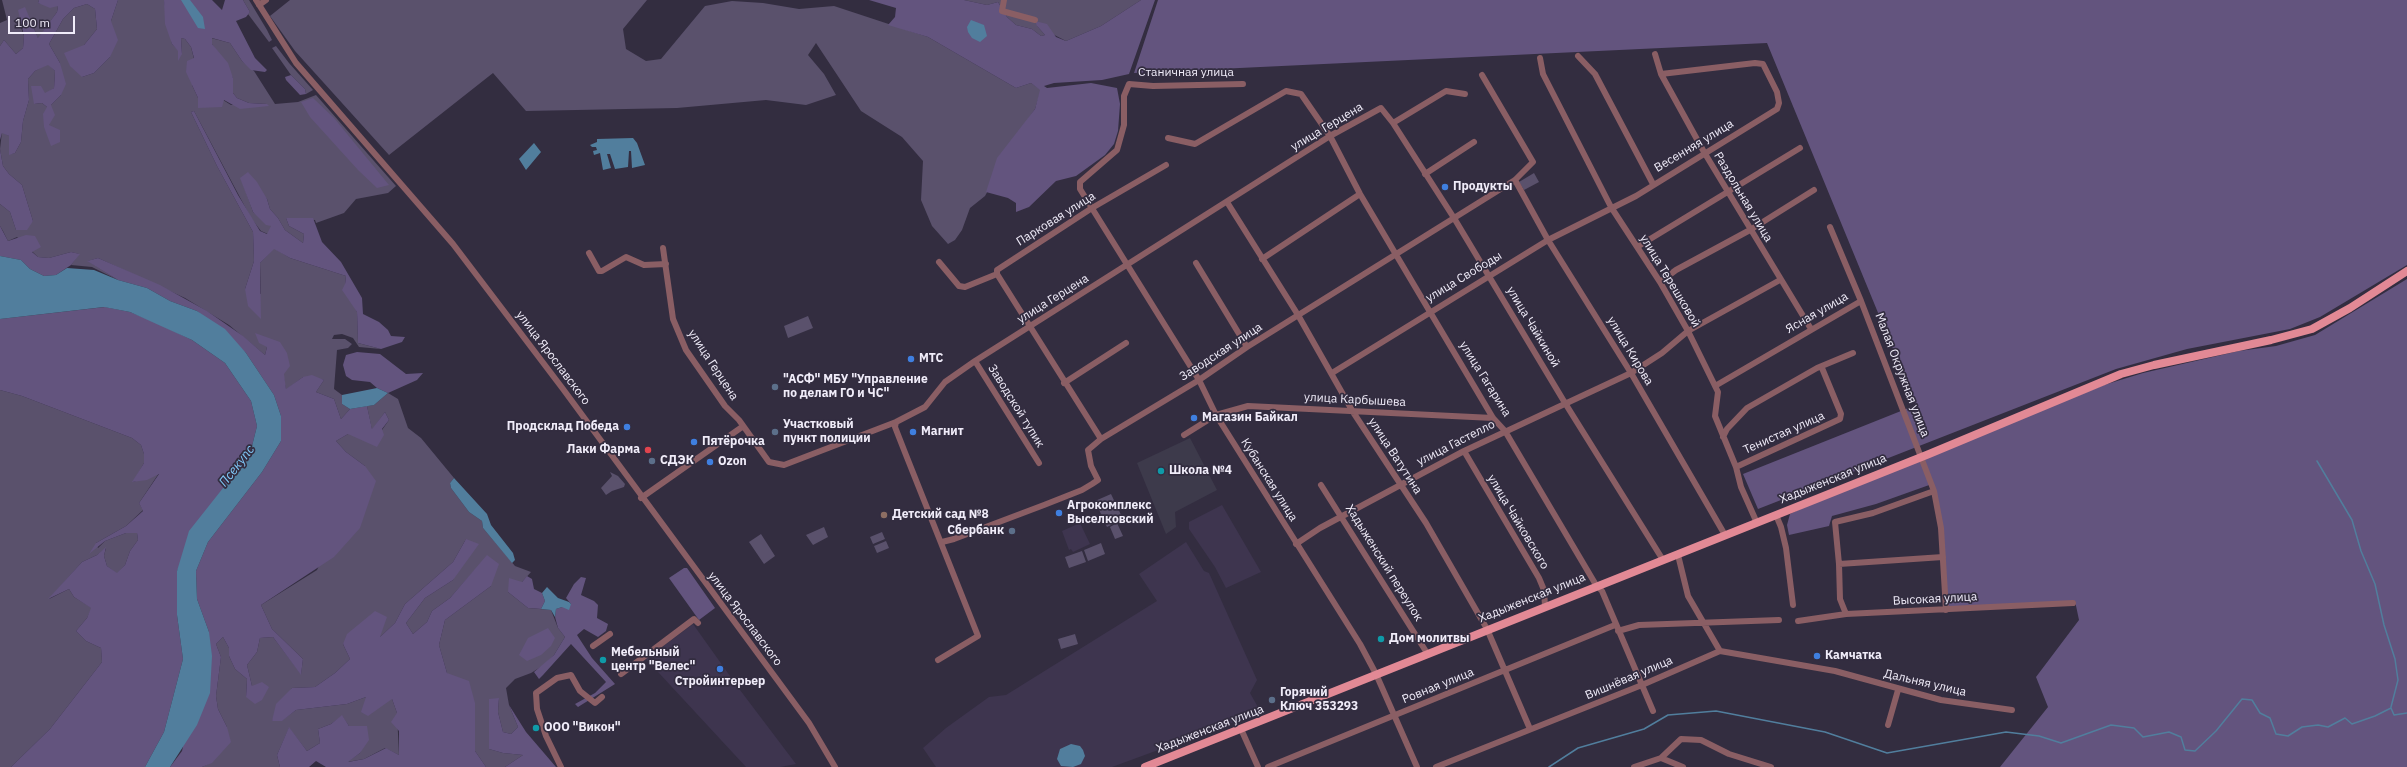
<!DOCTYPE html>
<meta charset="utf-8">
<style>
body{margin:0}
#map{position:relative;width:2407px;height:767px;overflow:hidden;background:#332d40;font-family:"IBM Plex Sans",sans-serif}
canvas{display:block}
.scale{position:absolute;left:8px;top:16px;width:67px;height:18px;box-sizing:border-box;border:2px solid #f0ecf9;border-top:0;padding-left:5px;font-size:12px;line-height:14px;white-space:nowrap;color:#f0ecf9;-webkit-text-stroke:3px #332d40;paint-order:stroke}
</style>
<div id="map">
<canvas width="2407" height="767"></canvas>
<div class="scale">100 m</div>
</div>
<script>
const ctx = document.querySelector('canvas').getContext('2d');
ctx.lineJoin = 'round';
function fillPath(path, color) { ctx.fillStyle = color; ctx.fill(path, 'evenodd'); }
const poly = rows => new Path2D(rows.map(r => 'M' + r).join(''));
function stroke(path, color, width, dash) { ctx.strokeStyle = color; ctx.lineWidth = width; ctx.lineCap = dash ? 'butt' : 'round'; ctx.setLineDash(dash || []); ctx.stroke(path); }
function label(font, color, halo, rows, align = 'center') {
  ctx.font = font + ' "IBM Plex Sans",sans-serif'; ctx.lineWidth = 3.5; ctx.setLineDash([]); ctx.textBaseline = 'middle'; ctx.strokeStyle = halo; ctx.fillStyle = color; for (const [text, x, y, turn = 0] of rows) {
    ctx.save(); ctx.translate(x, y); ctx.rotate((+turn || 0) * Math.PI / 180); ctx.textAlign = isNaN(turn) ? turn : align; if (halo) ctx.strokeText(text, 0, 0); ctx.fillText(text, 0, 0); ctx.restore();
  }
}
fillPath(poly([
 [1222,505,1261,572,1226,588,1215,567,1189,529,1189,522],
 [1080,523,1090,544,1073,552,1071,549,1069,550,1062,531],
 [1186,542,1204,571,1209,573,1257,680,1250,693,1259,709,1256,714,1112,767,936,767,923,748,946,728,989,697,1006,695,1157,601,1139,574],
 [693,624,740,690,796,764,780,767,746,767,646,659]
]), '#3e354f');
fillPath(poly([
 [1190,438,1217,490,1175,512,1176,527,1166,534,1137,463]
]), '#3d3a4b');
fillPath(poly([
 [2,0,39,0,38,3,58,6,57,12,38,39,31,20,19,22,24,36,23,48,16,54,4,40,0,46,0,23,7,20],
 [118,0,164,0,172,44,182,54,181,38,185,39,191,47,194,59,192,85,198,98,223,100,231,105,267,104,249,103,237,98,233,93,233,78,212,44,211,38,230,43,242,61,254,71,275,104,298,102,316,95,396,186,388,193,356,199,344,213,316,223,315,220,286,218,289,226,304,234,303,243,285,230,278,218,270,209,267,199,241,178,253,212,272,226,268,234,261,231,251,218,194,111,191,112,217,166,253,232,254,261,245,289,261,294,260,263,274,248,290,258,346,276,345,284,357,312,358,343,381,349,359,347,353,338,342,334,334,335,332,339,345,339,352,344,348,348,337,350,334,389,342,395,342,404,350,409,341,419,334,399,316,392,324,380,303,377,286,390,283,374,267,347,265,355,229,325,185,298,98,258,88,261,118,280,92,267,71,265,79,254,71,252,49,258,38,257,17,237,8,241,3,231,0,226,0,204,10,212,16,230,33,221,22,185,9,174,3,166,0,149,2,132,9,136,9,154,15,153,21,142,23,121,29,100,28,79,35,71,48,64,55,71,54,88,34,104,42,103,47,107,49,125,51,105,61,95,60,63,49,44,63,19,74,8,87,4,95,9,97,29,84,45,82,77,94,73,110,57,111,21],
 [243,0,249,0,267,30,272,40,269,42,248,14,250,12],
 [290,0,647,0,623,29,626,49,646,61,661,59,705,6,732,1,763,3,799,9,834,6,928,37,1016,88,1031,83,1041,90,1035,109,1028,119,985,196,970,208,962,230,955,240,948,244,932,226,921,200,923,161,902,137,861,111,816,43,808,55,824,74,836,95,806,105,766,100,677,108,526,111,493,73,389,155,295,51,270,16],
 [964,0,1141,0,1101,26,1066,41,1037,26,1045,35,1041,36,1032,29,1016,25,1007,17,998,2,987,5],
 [276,46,289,63,313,90,306,94,305,89,291,75,272,48],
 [1534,173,1539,182,1524,190,1519,182],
 [808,316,813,328,788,338,784,326],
 [0,390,22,396,132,438,141,445,144,454,144,463,133,482,159,473,139,503,143,510,126,526,96,543,98,548,105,541,126,533,137,533,138,540,130,551,125,565,117,574,107,566,104,556,106,548,97,555,82,562,49,599,69,589,74,597,92,608,87,618,76,631,86,641,101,648,102,662,50,729,11,767,0,767],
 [388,393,398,399,408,428,421,438,454,478,450,483,451,488,469,512,482,521,483,528,515,566,531,572,522,582,508,592,528,608,551,610,558,628,565,637,554,655,544,665,531,673,515,679,506,688,509,705,518,727,511,734,503,732,498,712,499,698,489,726,489,749,503,753,523,755,505,767,486,767,475,751,474,729,447,673,439,645,445,620,491,586,474,571,450,598,432,611,427,622,413,634,406,623,425,598,453,580,466,539,453,562,405,604,395,623,379,638,386,617,343,644,350,659,335,673,315,687,292,688,272,721,281,721,296,710,347,704,366,697,392,699,397,713,399,755,385,748,364,759,347,762,360,753,367,726,349,726,342,716,331,724,318,729,320,743,307,751,289,728,277,755,280,767,202,767,212,762,227,727,218,709,216,696,221,657,216,644,223,637,229,648,229,656,235,669,247,679,246,697,252,686,247,665,257,652,260,638,273,637,301,674,303,659,272,629,261,605,317,570,365,466,346,452,336,441,348,434,382,430,389,420,385,412,372,430,367,406,374,405],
 [610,472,618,476,625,484,624,487,612,491,606,495,601,488,612,476],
 [1111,494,1123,519,1107,527,1095,501],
 [1117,523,1123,536,1115,539,1110,527],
 [824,527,828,537,813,545,806,535],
 [882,532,885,539,873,544,870,537],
 [761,534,775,556,764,564,749,542],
 [886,541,889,548,877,553,874,546],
 [1101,543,1105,554,1088,561,1084,550],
 [1082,551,1086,562,1069,568,1065,557],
 [1075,634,1078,644,1061,649,1058,639]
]), '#5a516c');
fillPath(poly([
 [39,0,118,0,111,21,118,40,110,57,94,73,82,77,70,66,64,53,84,45,97,29,95,9,87,4,74,8,63,19,49,44,60,63,66,84,61,95,51,105,55,115,49,125,60,130,60,142,51,146,44,127,43,114,47,107,42,103,34,104,31,86,41,86,45,93,54,88,55,71,48,65,35,71,28,79,29,100,23,121,21,142,15,153,9,155,9,136,2,133,0,140,0,46,4,40,16,54,23,48,24,36,18,10,25,7,38,38,57,12,58,6,50,8,38,3],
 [164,0,212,0,222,10,225,0,243,0,250,12,246,17,236,21,255,58,267,70,265,72,251,70,242,61,230,43,212,38,212,44,228,63,233,78,233,93,237,98,249,103,267,104,269,106,240,109,224,100,222,107,198,108,198,98,186,72,187,61,194,58,191,47,185,39,181,38,182,54,178,61,178,51,172,44,165,24],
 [869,0,964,0,987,5,998,2,1007,17,1016,25,1032,29,1041,36,1045,35,1037,26,1035,21,1047,24,1056,37,1066,41,1101,26,1141,0,1155,0,1129,74,1102,80,1054,83,1044,86,1047,88,1091,83,1117,88,1120,104,1118,131,1114,144,1105,155,1076,176,1056,181,1029,207,1016,212,1016,203,1008,198,986,192,997,158,1035,109,1040,90,1031,83,1016,88,928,37,888,25,895,17,896,8],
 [1158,0,2407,0,2407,265,2320,317,2290,329,2187,349,2116,369,1758,509,1743,474,1916,405,1767,43,1134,73],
 [291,75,305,89,306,94,300,95,286,80,285,77],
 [313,98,334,118,389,185,377,188,358,170,310,117,301,102],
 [194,111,238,195,260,231,267,234,271,226,266,225,253,212,240,178,248,172,257,182,267,199,270,209,278,218,285,230,303,243,304,234,289,226,286,218,313,218,322,242,341,262,362,298,363,314,379,322,388,330,391,336,405,337,402,342,381,349,358,343,357,312,342,290,345,284,346,276,290,258,274,249,260,263,261,319,248,306,245,289,254,261,253,232,217,166,191,112],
 [0,149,3,166,9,174,22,185,33,221,27,230,16,230,10,212,0,204],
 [0,226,8,241,26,235,35,236,41,247,32,252,38,257,49,258,71,252,80,254,71,265,56,275,44,276,30,269,21,260,0,256],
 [98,258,160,285,207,311,243,336,265,355,267,347,259,343,255,333,280,342,287,353,290,366,284,374,286,389,303,377,312,375,324,380,316,392,334,399,341,419,350,409,367,406,372,429,385,412,389,420,382,429,384,435,377,447,348,434,336,441,346,452,365,466,376,481,360,528,334,557,261,605,272,629,303,659,301,675,273,637,260,638,257,652,247,665,252,686,262,682,269,687,262,700,255,704,246,697,247,679,235,669,229,656,229,648,223,637,216,644,221,657,216,696,218,709,227,727,231,742,212,763,202,767,170,767,182,751,209,632,197,599,196,571,208,542,262,472,281,441,281,416,274,395,246,353,197,311,170,301,147,288,118,280,87,261],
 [2407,279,2407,767,2000,767,2048,707,2036,677,2079,620,2075,601,1948,608,1941,519,1932,484,1876,504,1832,516,1829,526,1789,535,1787,525,1790,514,1819,500,2104,385,2143,373,2239,351,2276,346,2315,335],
 [105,307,130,312,155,322,192,340,225,363,251,401,257,426,250,454,223,490,177,571,177,615,183,659,164,732,145,767,11,767,50,729,102,662,101,648,86,641,76,631,87,618,91,608,74,597,69,589,48,599,82,562,97,555,106,547,104,556,107,566,117,573,125,565,130,551,138,540,137,533,126,533,105,541,89,554,96,543,126,526,143,511,139,503,159,474,147,480,132,482,144,463,144,454,141,445,132,438,22,396,0,390,0,319],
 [357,352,380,354,406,374,423,373,417,380,388,393,377,388,370,382,352,380,346,376,343,365,346,355],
 [466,539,479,544,453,580,425,598,406,623,413,634,427,622,432,611,450,598,487,555,499,564,491,586,445,620,439,645,447,673,469,681,475,703,475,751,486,767,326,767,316,761,309,767,280,767,277,755,289,727,307,751,320,743,318,729,331,724,342,715,349,726,367,726,369,740,360,753,348,762,364,759,386,748,399,755,399,731,391,722,397,713,392,699,368,716,361,712,366,697,347,704,296,710,282,721,272,721,276,704,292,688,315,687,335,673,350,659,343,644,347,634,375,611,387,617,380,637,395,623,405,604,453,562],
 [684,568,687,568,715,608,699,620,669,578],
 [527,576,532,579,534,589,542,593,545,601,541,609,528,608,508,592,509,578,522,582],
 [581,577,586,578,581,595,594,601,598,605,597,618,608,624,606,631,598,637,584,629,577,635,592,658,615,684,578,707,575,704,595,693,606,682,571,644,543,675,539,679,534,672,554,655,565,637,558,628,555,617,556,609,571,604,566,598,574,584],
 [548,628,555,638,551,646,541,655,527,661,519,655,528,638],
 [499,698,498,712,503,732,511,734,518,727,509,705,526,732,556,767,505,767,523,755,503,753,489,749,489,699]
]), '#63547e');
fillPath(poly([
 [181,0,190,0,203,17,205,29,198,28],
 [971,20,984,25,987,36,980,42,972,38,968,32,967,27],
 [633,138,637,143,645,165,632,168,631,151,629,151,628,167,615,169,610,154,607,154,611,168,603,170,600,153,594,155,593,151,597,150,596,147,592,147,590,145,597,142,597,139],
 [534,143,541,152,526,170,519,159],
 [0,256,21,260,30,269,44,276,56,275,67,268,94,270,118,280,147,288,170,301,197,311,225,329,246,353,274,395,281,416,281,441,262,472,208,542,196,571,197,599,209,632,212,656,210,693,197,725,170,767,145,767,164,732,183,659,177,615,177,571,189,531,250,454,257,426,251,401,225,363,192,340,130,312,104,307,0,319],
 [377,388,388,393,374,405,350,409,342,404,342,395],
 [454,478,487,514,491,525,513,553,515,560,512,563,483,528,482,521,469,512,451,488,450,483],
 [547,587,558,598,569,602,571,604,569,610,562,607,556,609,555,617,551,610,541,609,545,601,542,593],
 [1071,744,1080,746,1083,750,1085,756,1081,764,1073,767,1061,766,1057,759,1060,749]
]), '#517e9d');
stroke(poly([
 [2317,461,2352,520,2361,551,2375,584,2384,625,2395,659,2398,680,2391,707],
 [1549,767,1578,748,1644,729,1668,715,1716,711,1825,732,1887,753,2006,732,2039,736,2061,743,2111,725,2134,728,2143,737,2169,732,2181,737,2185,750,2195,751,2216,731,2242,699,2252,700,2260,713,2270,718,2276,734,2288,736,2302,727,2318,725,2328,727,2345,718,2352,724,2375,716,2391,708,2394,715,2407,713]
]), '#517e9d', 1.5);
stroke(poly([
 [256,0,296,63,453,244,563,389,809,723,835,767],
 [1004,0,1002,11,1035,20],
 [259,5,266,0],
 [1578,56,1595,74,1653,184],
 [1540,58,1543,74,1611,207,1660,282,1688,331,1718,392,1715,416,1736,467,1741,487,1757,523],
 [1661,74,1704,152,1811,329],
 [1243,84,1153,86,1129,84,1124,96,1124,125,1117,150,1080,182,1080,189,1199,380,1216,415,1360,644,1376,674,1417,767],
 [1393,123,1446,91,1465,94],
 [1168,138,1195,144,1286,91,1301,94,1330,136,1360,194,1493,418,1505,431,1596,585,1602,591,1653,711],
 [1425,174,1474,142],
 [1515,180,1548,240,1631,373,1725,535],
 [1227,202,1298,315,1353,412,1426,523,1487,629,1530,729],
 [1637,247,1800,148],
 [663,248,673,319,686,350,725,406,739,420,769,462,784,465,896,422,925,407,945,382,975,361,1330,136,1381,108,1393,123,1454,218,1565,403,1663,560],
 [589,253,599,271,602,271,626,257,644,265,666,264],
 [1262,259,1360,194],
 [939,262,959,286,965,287,997,274,997,270,1092,208,1166,165],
 [1196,263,1247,347],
 [997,274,1101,439],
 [1660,282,1676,270,1750,230,1814,190],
 [1861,301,1934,491,1941,528,1946,610],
 [975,361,1039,463],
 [1332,373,1548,240,1636,196,1777,109,1779,103,1777,92,1763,64,1755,63,1661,74,1655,54],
 [1064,383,1126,343],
 [1715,386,1861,301,1830,227],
 [896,422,895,427,904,450,978,636,938,660],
 [1184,435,1216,415,1248,406,1493,418],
 [1723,437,1727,429,1747,408,1817,368,1853,353],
 [1464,451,1539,578,1544,590,1545,606],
 [1736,467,1840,419,1841,414,1822,368],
 [1321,485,1427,653],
 [641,498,742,427],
 [1776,515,1781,527,1786,548,1793,605],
 [942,542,954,539,1044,505,1082,490,1092,484,1098,480,1091,466,1088,450,1101,439,1199,380,1247,347,1515,180,1533,162,1482,75],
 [1296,544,1320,528,1464,451,1631,373,1662,353,1688,331,1780,280],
 [1678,555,1688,596,1720,651],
 [1839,564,1943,557],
 [1846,614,1840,599,1839,564,1835,522,1873,513,1934,491],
 [1798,621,1846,614,2073,603],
 [1618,631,1639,625,1779,620],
 [593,646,610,634],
 [621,674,694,619,698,623],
 [1888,725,1898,690],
 [1241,729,1258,767],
 [1661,758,1681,739,1701,740,1729,754,1771,767],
 [561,767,546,736,537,709,536,693,557,678,571,675,580,691,595,703,602,697],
 [1268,767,1615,625],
 [1436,767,1642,685,1720,651,1835,671,1941,700,2012,710],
 [1634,767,1661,758,1683,767]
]), '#8a5e64', 6);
stroke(poly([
 [1145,767,1929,454,2121,374,2154,365,2271,340,2312,329,2350,308,2407,271]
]), '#e28995', 8);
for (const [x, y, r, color] of [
 [1445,187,4,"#3f7fe0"],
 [911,359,4,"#3f7fe0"],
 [775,387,4,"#5c6f8a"],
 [1194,418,4,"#3f7fe0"],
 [627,427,4,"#3f7fe0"],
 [775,432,4,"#5c6f8a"],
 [913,432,4,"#3f7fe0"],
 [694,442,4,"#3f7fe0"],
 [648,450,4,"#e0444e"],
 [652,461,4,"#5c6f8a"],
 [710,462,4,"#3f7fe0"],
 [1161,471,4,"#0f9aa8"],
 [1059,513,4,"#3f7fe0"],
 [884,515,4,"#8d6e63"],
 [1012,531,4,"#5c6f8a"],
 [1381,639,4,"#0f9aa8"],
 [1817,656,4,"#3f7fe0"],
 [603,660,4,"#0f9aa8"],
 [720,669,4,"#3f7fe0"],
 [1272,700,4,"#5c6f8a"],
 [536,728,4,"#0f9aa8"]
]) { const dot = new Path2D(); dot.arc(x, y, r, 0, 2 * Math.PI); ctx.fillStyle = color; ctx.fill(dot); stroke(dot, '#332d40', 1.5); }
label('12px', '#f0ecf9', '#332d40', [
 ["Станичная улица",1186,73],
 ["улица Герцена",1327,127,-31],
 ["Весенняя улица",1694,146,-31],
 ["Раздольная улица",1743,197,59],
 ["Парковая улица",1056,219,-32],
 ["улица Свободы",1464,277,-31],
 ["улица Терешковой",1670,281,59],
 ["улица Герцена",1053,299,-32],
 ["Ясная улица",1817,313,-30],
 ["улица Чайкиной",1533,327,59],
 ["улица Кирова",1630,351,59],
 ["Заводская улица",1221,352,-33],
 ["улица Ярославского",553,358,53],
 ["улица Герцена",713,365,57],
 ["Малая Окружная улица",1902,375,69],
 ["улица Гагарина",1485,379,58],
 ["улица Карбышева",1355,400,3],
 ["Заводской тупик",1016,406,58],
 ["Тенистая улица",1784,433,-24],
 ["улица Гастелло",1456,443,-27],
 ["улица Ватутина",1395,456,57],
 ["Хадыженская улица",1833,479,-22],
 ["Кубанская улица",1269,480,58],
 ["улица Чайковского",1518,522,59],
 ["Хадыженский переулок",1384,563,58],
 ["Хадыженская улица",1532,598,-22],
 ["Высокая улица",1935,599,-3],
 ["улица Ярославского",745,619,53],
 ["Вишнёвая улица",1629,678,-23],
 ["Дальняя улица",1925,683,13],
 ["Ровная улица",1438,686,-22],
 ["Хадыженская улица",1210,729,-21]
]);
label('bold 12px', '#f0ecf9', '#332d40', [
 ["Продукты",1453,187],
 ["МТС",919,359],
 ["\"АСФ\" МБУ \"Управление",783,380],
 ["по делам ГО и ЧС\"",783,394],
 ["Магазин Байкал",1202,418],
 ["Участковый",783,425],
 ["пункт полиции",783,439],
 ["Продсклад Победа",619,427,"right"],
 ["Магнит",921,432],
 ["Пятёрочка",702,442],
 ["Лаки Фарма",640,450,"right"],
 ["СДЭК",660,461],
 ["Ozon",718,462],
 ["Школа №4",1169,471],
 ["Агрокомплекс",1067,506],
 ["Выселковский",1067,520],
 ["Детский сад №8",892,515],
 ["Сбербанк",1004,531,"right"],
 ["Дом молитвы",1389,639],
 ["Мебельный",611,653],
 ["центр \"Велес\"",611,667],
 ["Камчатка",1825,656],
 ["Стройинтерьер",720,682,"center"],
 ["Горячий",1280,693],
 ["Ключ 353293",1280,707],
 ["ООО \"Викон\"",544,728]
], 'left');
label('italic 13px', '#80c7f7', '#332d40', [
 ["Псекупс",237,466,-52]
]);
</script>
